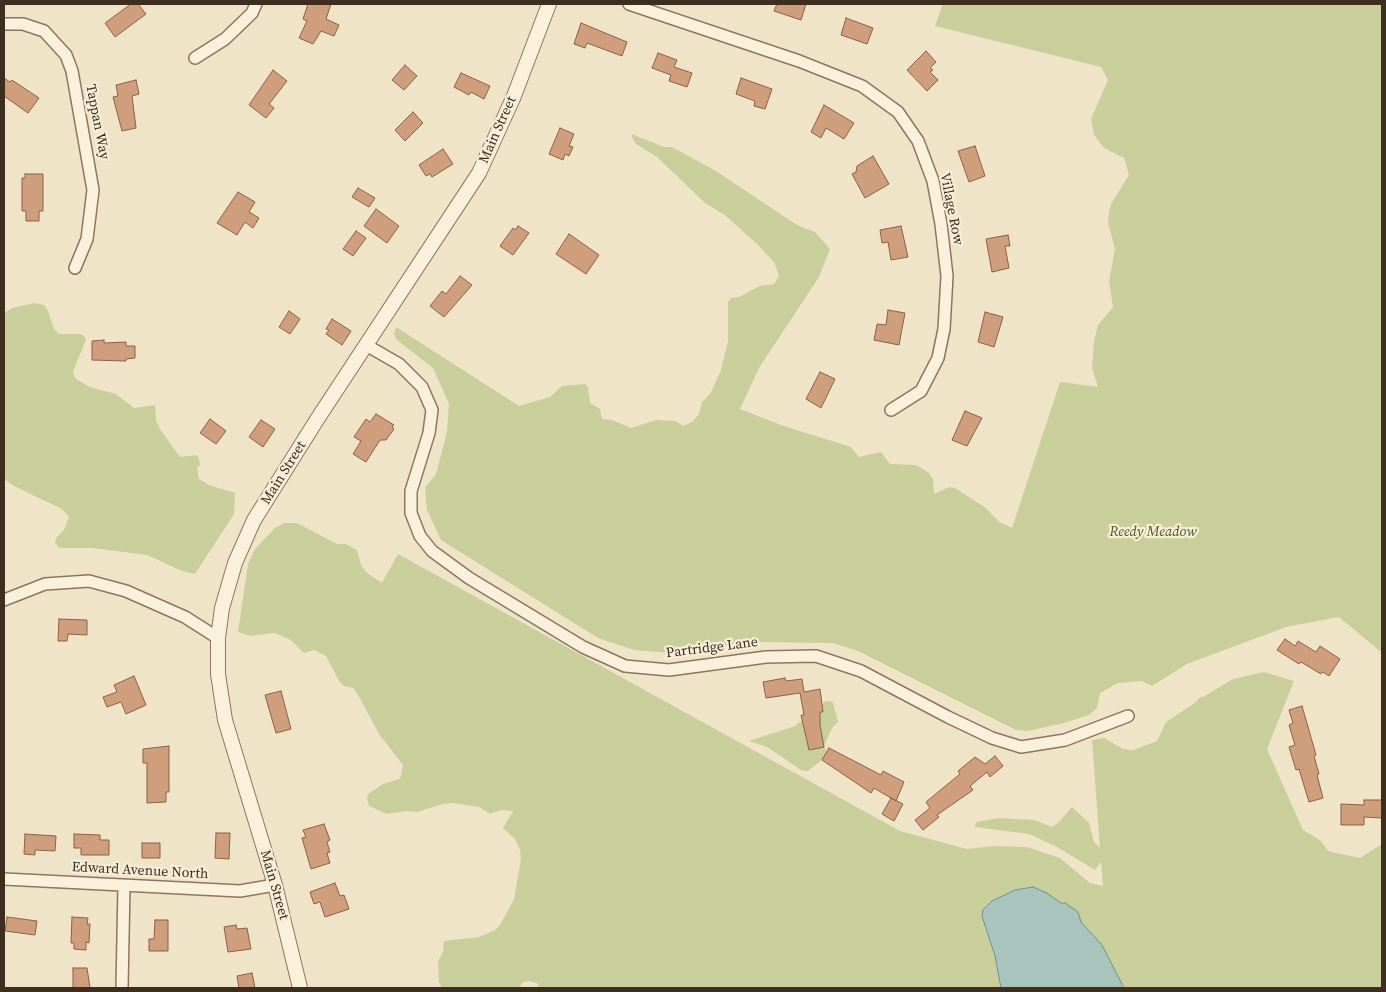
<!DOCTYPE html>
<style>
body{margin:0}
#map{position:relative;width:1386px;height:992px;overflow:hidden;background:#f0e4c8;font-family:"Source Serif 4",serif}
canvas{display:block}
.frame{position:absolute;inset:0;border:5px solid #3d2e20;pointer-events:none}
</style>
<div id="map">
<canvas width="1386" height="992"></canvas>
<div class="frame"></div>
</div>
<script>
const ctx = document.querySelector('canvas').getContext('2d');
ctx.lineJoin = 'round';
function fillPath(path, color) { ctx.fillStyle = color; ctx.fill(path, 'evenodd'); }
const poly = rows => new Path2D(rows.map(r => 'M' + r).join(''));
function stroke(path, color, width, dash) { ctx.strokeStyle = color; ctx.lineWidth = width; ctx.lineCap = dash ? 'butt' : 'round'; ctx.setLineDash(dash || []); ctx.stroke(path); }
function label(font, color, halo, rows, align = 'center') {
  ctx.font = font + ' "Source Serif 4",serif'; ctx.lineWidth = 4.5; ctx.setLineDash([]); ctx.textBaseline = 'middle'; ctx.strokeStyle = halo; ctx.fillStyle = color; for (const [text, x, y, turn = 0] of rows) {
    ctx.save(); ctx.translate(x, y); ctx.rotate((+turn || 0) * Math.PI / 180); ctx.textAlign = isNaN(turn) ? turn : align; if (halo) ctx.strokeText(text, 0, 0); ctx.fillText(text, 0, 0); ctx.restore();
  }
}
fillPath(poly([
 [943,4,1382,4,1382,653,1339,617,1286,627,1187,664,1152,686,1142,681,1118,683,1100,693,1097,708,1089,715,1064,723,1027,731,1016,730,858,651,833,643,755,642,670,653,634,650,598,638,441,540,427,510,425,488,436,474,447,432,449,404,433,368,397,340,394,334,396,327,519,406,550,397,562,386,585,384,588,387,590,403,600,409,602,419,612,420,631,428,656,420,676,421,683,426,692,422,699,414,702,402,710,394,721,370,728,341,728,302,731,298,739,297,760,286,774,284,779,276,774,262,758,245,726,216,705,203,657,157,636,144,632,137,632,134,664,147,672,147,716,171,797,225,815,232,830,249,819,277,759,368,740,409,781,425,851,447,859,457,881,452,890,464,916,465,928,472,933,479,934,494,949,487,955,488,986,508,999,522,1012,528,1060,382,1098,387,1092,368,1094,341,1098,325,1113,307,1109,281,1115,249,1108,223,1109,212,1111,204,1129,175,1124,158,1104,148,1094,135,1091,119,1108,80,1101,67,935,26],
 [35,303,44,305,48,311,54,329,59,334,80,334,84,336,86,340,74,369,73,373,76,379,90,387,116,394,134,408,155,405,156,420,160,429,180,457,196,455,199,458,200,465,197,468,199,479,209,485,235,493,234,514,195,574,182,571,147,555,92,548,60,548,55,543,56,538,64,530,69,517,62,509,14,486,4,479,4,313,12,308],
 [284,523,297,523,337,544,346,544,357,550,361,565,367,573,382,583,398,554,900,831,967,849,994,846,1027,847,1060,858,1090,883,1103,886,1101,862,1095,870,1057,847,1029,834,974,827,977,822,998,818,1034,820,1052,827,1059,822,1072,807,1089,823,1094,842,1100,848,1092,740,1104,738,1123,749,1133,750,1157,741,1166,722,1196,702,1200,697,1203,697,1233,679,1264,672,1294,681,1267,749,1303,830,1320,840,1328,851,1360,858,1382,844,1382,988,539,988,537,983,528,981,523,982,519,988,442,988,439,982,438,962,443,951,444,941,479,937,495,930,500,925,514,899,521,859,520,850,515,839,503,828,513,811,501,810,490,814,479,807,453,803,443,804,417,812,406,811,387,814,369,806,367,799,368,794,383,784,400,779,403,765,379,734,357,693,353,688,344,686,339,681,326,656,314,650,304,653,291,640,275,633,250,636,238,632,248,564,255,549,275,528],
 [826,701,833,702,838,722,832,728,824,746,828,755,808,771,801,770,767,747,749,741,795,726]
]), '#c9cf9b');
const water = poly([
 [1033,887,1047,893,1061,903,1065,903,1078,912,1081,922,1102,945,1124,988,1001,988,995,956,982,916,983,910,992,901,1015,890,1033,887]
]);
fillPath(water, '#a9c4bc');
stroke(water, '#6f938a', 1);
const building = poly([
 [131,4,138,4,146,14,115,37,105,23,131,4],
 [308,4,331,4,326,19,339,25,334,36,321,31,313,44,299,38,307,21,303,19,308,4],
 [777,4,806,4,801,20,774,11,777,4],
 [846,18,873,28,867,44,841,35,846,18],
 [581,23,627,42,622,56,587,43,585,48,574,44,581,23],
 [926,51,936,62,930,68,933,70,930,72,938,80,927,91,907,70,926,51],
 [658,53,677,60,674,67,692,73,687,87,669,81,671,75,652,68,658,53],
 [405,65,417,76,404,90,392,80,405,65],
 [273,70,287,81,269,104,274,108,266,118,249,105,273,70],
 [461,73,490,86,484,99,471,92,469,95,454,87,461,73],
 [4,78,10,82,12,80,39,98,28,113,4,96,4,78],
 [741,78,772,89,765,109,754,106,755,101,736,94,741,78],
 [136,80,139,94,132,96,136,128,122,131,113,97,118,96,116,85,136,80],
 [824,105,854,123,844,139,826,128,821,138,811,132,824,105],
 [413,112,423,123,405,141,395,130,413,112],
 [560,128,574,134,569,146,573,147,569,156,565,154,563,160,549,154,560,128],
 [975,146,985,176,969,182,958,151,975,146],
 [443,149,453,164,432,177,430,174,426,176,419,165,443,149],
 [873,156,889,184,865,198,852,174,856,172,857,166,873,156],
 [25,174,43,174,43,211,39,211,39,221,26,221,26,211,22,211,22,178,25,178,25,174],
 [358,188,375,198,369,207,352,197,358,188],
 [238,192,255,202,249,212,259,218,253,228,245,222,237,235,217,223,238,192],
 [376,209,399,226,387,243,364,226,376,209],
 [518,226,529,233,513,255,500,246,513,228,515,230,518,226],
 [901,226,908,257,891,260,888,242,882,243,880,230,901,226],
 [356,231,366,238,353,256,343,249,356,231],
 [569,234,599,255,586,274,556,254,569,234],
 [1008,235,1010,246,1005,246,1009,268,992,272,986,239,1008,235],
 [460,276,472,285,444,317,430,306,442,291,446,294,460,276],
 [888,310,905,313,899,345,874,340,877,324,886,325,888,310],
 [289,311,300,319,290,334,279,327,289,311],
 [985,312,1003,317,994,347,978,342,985,312],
 [332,319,351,331,342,345,326,334,329,330,326,329,332,319],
 [104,340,104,343,126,342,126,346,135,346,135,358,126,359,126,361,92,360,92,341,104,340],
 [820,372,835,379,821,408,806,399,820,372],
 [965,411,982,418,967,446,952,440,965,411],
 [376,414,394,425,392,427,394,429,386,440,380,440,366,462,353,454,361,441,354,437,366,419,370,422,376,414],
 [210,419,226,431,216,444,200,433,210,419],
 [261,420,275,429,263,447,249,437,261,420],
 [59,619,87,620,87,635,68,634,67,641,58,641,59,619],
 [1285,639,1295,646,1298,641,1316,652,1320,646,1340,659,1329,676,1323,672,1321,674,1301,662,1299,664,1277,650,1285,639],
 [134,676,146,705,126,714,121,702,107,707,103,697,117,692,114,685,134,676],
 [785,678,786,681,802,679,804,692,820,689,823,712,820,712,820,725,824,747,809,750,801,715,804,715,800,693,766,698,763,682,785,678],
 [281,691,291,729,276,733,265,695,281,691],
 [1302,706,1316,755,1314,756,1319,774,1317,775,1323,798,1309,802,1299,769,1296,770,1289,747,1295,745,1289,725,1293,723,1289,710,1302,706],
 [169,746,169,792,166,792,166,802,147,803,147,763,143,763,143,749,169,746],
 [829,748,881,775,883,771,904,782,896,801,874,788,871,793,822,760,829,748],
 [995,756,1003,766,990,777,987,772,970,786,973,790,937,815,939,817,923,830,915,820,930,808,926,802,960,774,958,771,975,757,985,764,995,756],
 [891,798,903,804,894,821,882,814,891,798],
 [1364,800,1382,800,1382,818,1364,817,1364,825,1341,825,1341,804,1364,805,1364,800],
 [324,824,330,840,327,842,330,852,327,853,330,863,311,869,302,838,306,837,303,830,324,824],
 [216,833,230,833,229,859,215,858,216,833],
 [25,834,56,836,55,851,35,850,35,855,24,854,25,834],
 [74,834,100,835,100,840,109,840,109,855,81,855,81,848,74,848,74,834],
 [142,843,160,843,160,858,142,858,142,843],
 [335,883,340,896,344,895,349,909,325,917,320,902,314,904,310,892,335,883],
 [7,917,37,921,35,935,5,931,7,917],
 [72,917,88,918,87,924,90,924,89,943,86,942,86,950,74,949,74,943,71,943,72,917],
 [155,920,168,920,168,951,149,951,149,939,154,939,155,920],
 [236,925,237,929,247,928,251,949,228,952,224,927,236,925],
 [73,968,87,968,90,988,73,988,73,968],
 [252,973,255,988,239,988,237,976,252,973]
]);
fillPath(building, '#cf9f7d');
stroke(building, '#8d5f41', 1);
const minor = poly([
 [629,4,799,61,862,86,898,112,918,141,933,181,941,224,947,276,944,329,938,358,921,391,891,410],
 [4,24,23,24,44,31,66,55,72,71,93,190,87,239,75,268],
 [195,58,225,39,252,13,256,4],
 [366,345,399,364,422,387,432,410,429,433,411,491,411,513,420,536,432,551,469,578,583,647,625,666,669,670,766,657,816,656,861,671,948,717,992,738,1021,747,1065,740,1128,716],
 [4,600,45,584,89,581,126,591,185,617,218,638],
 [4,879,240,891,275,885],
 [122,988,124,886]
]);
const tertiary = poly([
 [300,988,275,885,225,720,218,674,218,638,222,608,235,563,254,520,318,418,479,173,514,96,549,4]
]);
stroke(minor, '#8d765c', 14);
stroke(tertiary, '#8d765c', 16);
stroke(minor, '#faf1dc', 11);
stroke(tertiary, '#faf1dc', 14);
label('14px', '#3d2e20', '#f7eed8', [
 ["Tappan Way",97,122,79],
 ["Main Street",498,130,-66],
 ["Village Row",951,209,79],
 ["Main Street",284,473,-58],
 ["Partridge Lane",712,648,-7],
 ["Edward Avenue North",140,871,3],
 ["Main Street",274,885,74]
]);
label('italic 14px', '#4d5a26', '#f7eed8', [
 ["Reedy Meadow",1153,532]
]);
</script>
